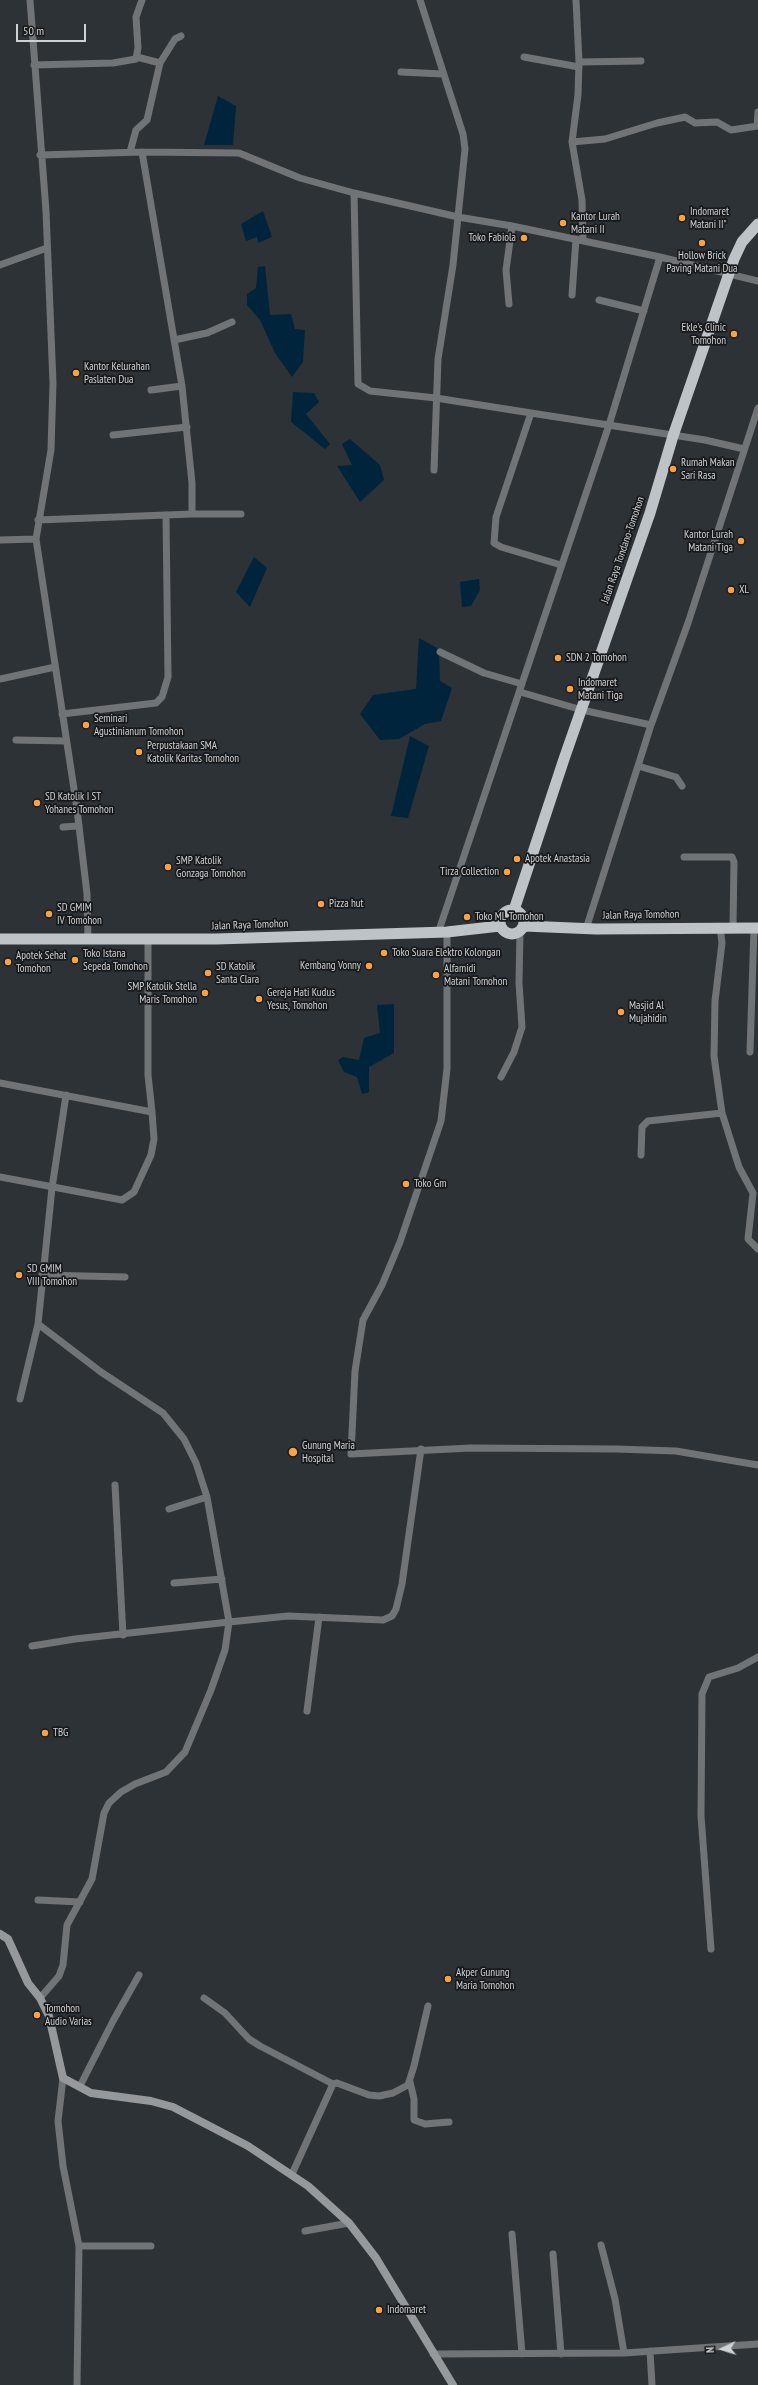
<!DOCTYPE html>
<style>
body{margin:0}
#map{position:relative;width:758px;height:2385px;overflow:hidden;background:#2d3236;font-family:"PT Sans Narrow",sans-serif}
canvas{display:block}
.north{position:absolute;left:702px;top:2329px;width:40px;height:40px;-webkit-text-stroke:3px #17191b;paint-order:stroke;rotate:266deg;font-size:11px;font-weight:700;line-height:16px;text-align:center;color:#cfd2d4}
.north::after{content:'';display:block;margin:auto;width:14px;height:18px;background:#cfd2d4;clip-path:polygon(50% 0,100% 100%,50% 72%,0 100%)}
.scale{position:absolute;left:16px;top:24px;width:70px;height:18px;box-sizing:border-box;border:2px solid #cfd2d4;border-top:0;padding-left:5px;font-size:12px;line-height:14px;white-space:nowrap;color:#cfd2d4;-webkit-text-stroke:3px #17191b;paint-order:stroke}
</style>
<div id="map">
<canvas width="758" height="2385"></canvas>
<div class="north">N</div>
<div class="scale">50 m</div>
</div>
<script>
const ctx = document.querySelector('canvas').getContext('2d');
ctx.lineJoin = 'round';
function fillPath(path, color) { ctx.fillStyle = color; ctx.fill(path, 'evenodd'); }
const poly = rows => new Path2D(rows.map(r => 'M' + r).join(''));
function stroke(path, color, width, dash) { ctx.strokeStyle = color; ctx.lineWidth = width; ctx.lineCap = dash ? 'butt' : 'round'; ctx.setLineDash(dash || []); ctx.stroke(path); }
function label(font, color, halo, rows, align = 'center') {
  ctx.font = font + ' "PT Sans Narrow",sans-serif'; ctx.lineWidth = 3.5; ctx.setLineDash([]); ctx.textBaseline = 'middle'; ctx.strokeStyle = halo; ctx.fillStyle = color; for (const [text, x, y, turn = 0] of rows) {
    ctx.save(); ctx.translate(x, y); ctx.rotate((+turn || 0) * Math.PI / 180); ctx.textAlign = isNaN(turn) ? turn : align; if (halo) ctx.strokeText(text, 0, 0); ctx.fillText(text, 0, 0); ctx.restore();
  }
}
fillPath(poly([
 [218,96,236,106,233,145,204,145],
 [263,211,272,237,258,243,257,237,246,241,241,224],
 [265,266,270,315,291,314,295,329,305,330,303,362,292,377,275,353,260,320,247,305,247,294,256,288,258,267],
 [293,392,314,393,319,402,306,414,330,444,325,449,291,422],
 [350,439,380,465,384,480,360,502,337,466,352,465,342,444],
 [254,557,267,568,250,607,236,592],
 [479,579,480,590,471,606,462,607,460,582],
 [419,638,439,649,440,681,452,688,441,721,425,724,399,739,380,740,360,714,373,695,416,689],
 [410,736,429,746,408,818,391,816],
 [394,1004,394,1053,369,1067,369,1092,362,1094,357,1077,344,1072,338,1060,343,1057,359,1060,364,1038,380,1033,377,1005]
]), '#01243d');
stroke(poly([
 [30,0,46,211,53,383,51,450,36,539,77,809,87,894,88,940],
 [420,0,463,134,465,149,453,265,438,359,434,470],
 [576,0,579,62,578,95,572,142,582,200,583,241],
 [137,57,160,63],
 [524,57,579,67],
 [579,62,641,61],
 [34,65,113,63,136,59,138,48,136,17,142,0],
 [401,72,443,74],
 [757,126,758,112],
 [572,142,605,139,657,123,685,117,695,123,717,122,731,130,758,126],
 [130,152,136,130,147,120,160,63,175,39,181,36],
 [40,155,142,152,239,153,300,178,354,193,458,217,512,226,660,257,758,281],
 [354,193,358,384,370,391,436,398,531,413,705,440,744,449],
 [0,265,47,248],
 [572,295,576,239],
 [599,300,644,311],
 [509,304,506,270,512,226],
 [174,340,207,333,232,322],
 [151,390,182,386],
 [531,413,496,517,494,543,501,547,561,565],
 [113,435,187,427],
 [192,514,241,514],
 [38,520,192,514,192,483,182,386,142,152],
 [0,540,36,539],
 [440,652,484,673,522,684],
 [0,679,55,667],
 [520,692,582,710,651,725],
 [62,714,156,703,162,697,168,677,166,515],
 [16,740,66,741],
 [638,766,676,777,682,786],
 [63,827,78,826],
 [684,857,732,857,734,862,733,927],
 [720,927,722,943,715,1001,714,1056,722,1113,739,1167,753,1193,748,1239,758,1249],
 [586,929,651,725,688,623,758,408],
 [447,932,447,1069,441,1121,400,1242,382,1285,363,1320,355,1371,351,1454,471,1448,616,1449,676,1451,758,1465],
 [438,933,609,425,660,257],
 [750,1052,754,928],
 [501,1077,514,1052,522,1027,519,983,520,931],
 [0,1083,152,1112,148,1075,148,940],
 [66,1095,52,1188,38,1324,101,1372,163,1413,184,1439,196,1463,207,1497,229,1622,288,1616,383,1620,392,1616,396,1609,402,1584,421,1449],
 [641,1155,642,1127,648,1121,722,1113],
 [0,1177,122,1200,134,1192,151,1155,154,1139,152,1112],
 [42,1275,125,1277],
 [20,1399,38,1324],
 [115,1485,123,1635],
 [169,1509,207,1497],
 [174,1583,222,1579],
 [32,1646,75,1639,229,1622,225,1650,211,1690,185,1752,166,1772,135,1784,121,1792,109,1803,104,1813,92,1879,67,1925,63,1965,59,1976,40,1998],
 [307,1711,319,1617],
 [38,1900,80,1902],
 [711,1949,701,1816,702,1694,709,1677,738,1668,758,1657],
 [204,1998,225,2013,249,2039,260,2046,333,2084],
 [63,2078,58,2121,63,2166,79,2246,77,2385],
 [410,2082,414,2099,414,2120,425,2124,449,2122],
 [80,2086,113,2021,139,1975],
 [292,2174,333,2084,337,2083,369,2095,379,2096,393,2093,408,2085,414,2066,428,2006],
 [305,2231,349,2223],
 [512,2234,522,2354],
 [601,2245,615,2299,624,2353],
 [79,2246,151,2246],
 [553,2254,561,2354],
 [650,2351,652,2385],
 [433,2354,624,2353,758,2344]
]), '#717476', 7);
stroke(poly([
 [0,1934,8,1939,28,1983,40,1998,49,2016,63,2078,91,2093,151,2101,173,2107,248,2146,308,2186,349,2223,376,2258,453,2385]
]), '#95999c', 8);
stroke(poly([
 '500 922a12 12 0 1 1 24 0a12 12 0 1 1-24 0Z',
 [514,910,564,759,650,513,673,436,734,259,742,242,758,224],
 [524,926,596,929,758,928],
 [0,939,216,939,447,932,500,926]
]), '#bec3c8', 11);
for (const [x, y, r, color] of [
 [682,218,4,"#f7a149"],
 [563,223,4,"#f7a149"],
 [524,238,4,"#f7a149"],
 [702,243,4,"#f7a149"],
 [734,334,4,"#f7a149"],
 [76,373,4,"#f7a149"],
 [673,469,4,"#f7a149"],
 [741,541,4,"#f7a149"],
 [731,590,4,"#f7a149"],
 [558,658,4,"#f7a149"],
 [570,689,4,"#f7a149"],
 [86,725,4,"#f7a149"],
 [139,752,4,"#f7a149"],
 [37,803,4,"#f7a149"],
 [517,859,4,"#f7a149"],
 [168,867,4,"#f7a149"],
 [507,872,4,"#f7a149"],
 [321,904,4,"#f7a149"],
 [49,914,4,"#f7a149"],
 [467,917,4,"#f7a149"],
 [384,953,4,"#f7a149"],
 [75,960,4,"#f7a149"],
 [8,962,4,"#f7a149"],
 [369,966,4,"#f7a149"],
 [208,973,4,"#f7a149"],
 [436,975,4,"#f7a149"],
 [205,993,4,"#f7a149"],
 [259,999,4,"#f7a149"],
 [621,1012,4,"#f7a149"],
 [406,1184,4,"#f7a149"],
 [19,1275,4,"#f7a149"],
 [293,1452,5,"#f7a149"],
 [45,1733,4,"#f7a149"],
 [448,1979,4,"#f7a149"],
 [37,2015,4,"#f7a149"],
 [379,2310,4,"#f7a149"]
]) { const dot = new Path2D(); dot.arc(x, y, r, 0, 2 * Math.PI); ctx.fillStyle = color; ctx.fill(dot); stroke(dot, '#17191b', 1.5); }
label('11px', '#cfd2d4', '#17191b', [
 ["Indomaret",690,212],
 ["Matani II\"",690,225],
 ["Kantor Lurah",571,217],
 ["Matani II",571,230],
 ["Toko Fabiola",516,238,"right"],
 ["Hollow Brick",702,256,"center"],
 ["Paving Matani Dua",702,269,"center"],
 ["Ekle's Clinic",726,328,"right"],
 ["Tomohon",726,341,"right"],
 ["Kantor Kelurahan",84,367],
 ["Paslaten Dua",84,380],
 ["Rumah Makan",681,463],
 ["Sari Rasa",681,476],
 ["Kantor Lurah",733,535,"right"],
 ["Matani Tiga",733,548,"right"],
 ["XL",739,590],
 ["SDN 2 Tomohon",566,658],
 ["Indomaret",578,683],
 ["Matani Tiga",578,696],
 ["Seminari",94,719],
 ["Agustinianum Tomohon",94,732],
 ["Perpustakaan SMA",147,746],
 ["Katolik Karitas Tomohon",147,759],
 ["SD Katolik I ST",45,797],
 ["Yohanes Tomohon",45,810],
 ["Apotek Anastasia",525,859],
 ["SMP Katolik",176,861],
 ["Gonzaga Tomohon",176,874],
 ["Tirza Collection",499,872,"right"],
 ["Pizza hut",329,904],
 ["SD GMIM",57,908],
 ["IV Tomohon",57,921],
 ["Toko ML Tomohon",475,917],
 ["Toko Suara Elektro Kolongan",392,953],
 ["Toko Istana",83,954],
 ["Sepeda Tomohon",83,967],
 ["Apotek Sehat",16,956],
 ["Tomohon",16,969],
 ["Kembang Vonny",361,966,"right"],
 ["SD Katolik",216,967],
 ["Santa Clara",216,980],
 ["Alfamidi",444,969],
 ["Matani Tomohon",444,982],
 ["SMP Katolik Stella",197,987,"right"],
 ["Maris Tomohon",197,1000,"right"],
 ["Gereja Hati Kudus",267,993],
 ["Yesus, Tomohon",267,1006],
 ["Masjid Al",629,1006],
 ["Mujahidin",629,1019],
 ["Toko Gm",414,1184],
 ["SD GMIM",27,1269],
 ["VIII Tomohon",27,1282],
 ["Gunung Maria",302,1446],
 ["Hospital",302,1459],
 ["TBG",53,1733],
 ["Akper Gunung",456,1973],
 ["Maria Tomohon",456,1986],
 ["Tomohon",45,2009],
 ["Audio Varias",45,2022],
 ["Indomaret",387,2310]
], 'left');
label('11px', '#cfd2d4', '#17191b', [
 ["Jalan Raya Tondano-Tomohon",623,550,-71],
 ["Jalan Raya Tomohon",641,915,-1],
 ["Jalan Raya Tomohon",250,925,-2]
]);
</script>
